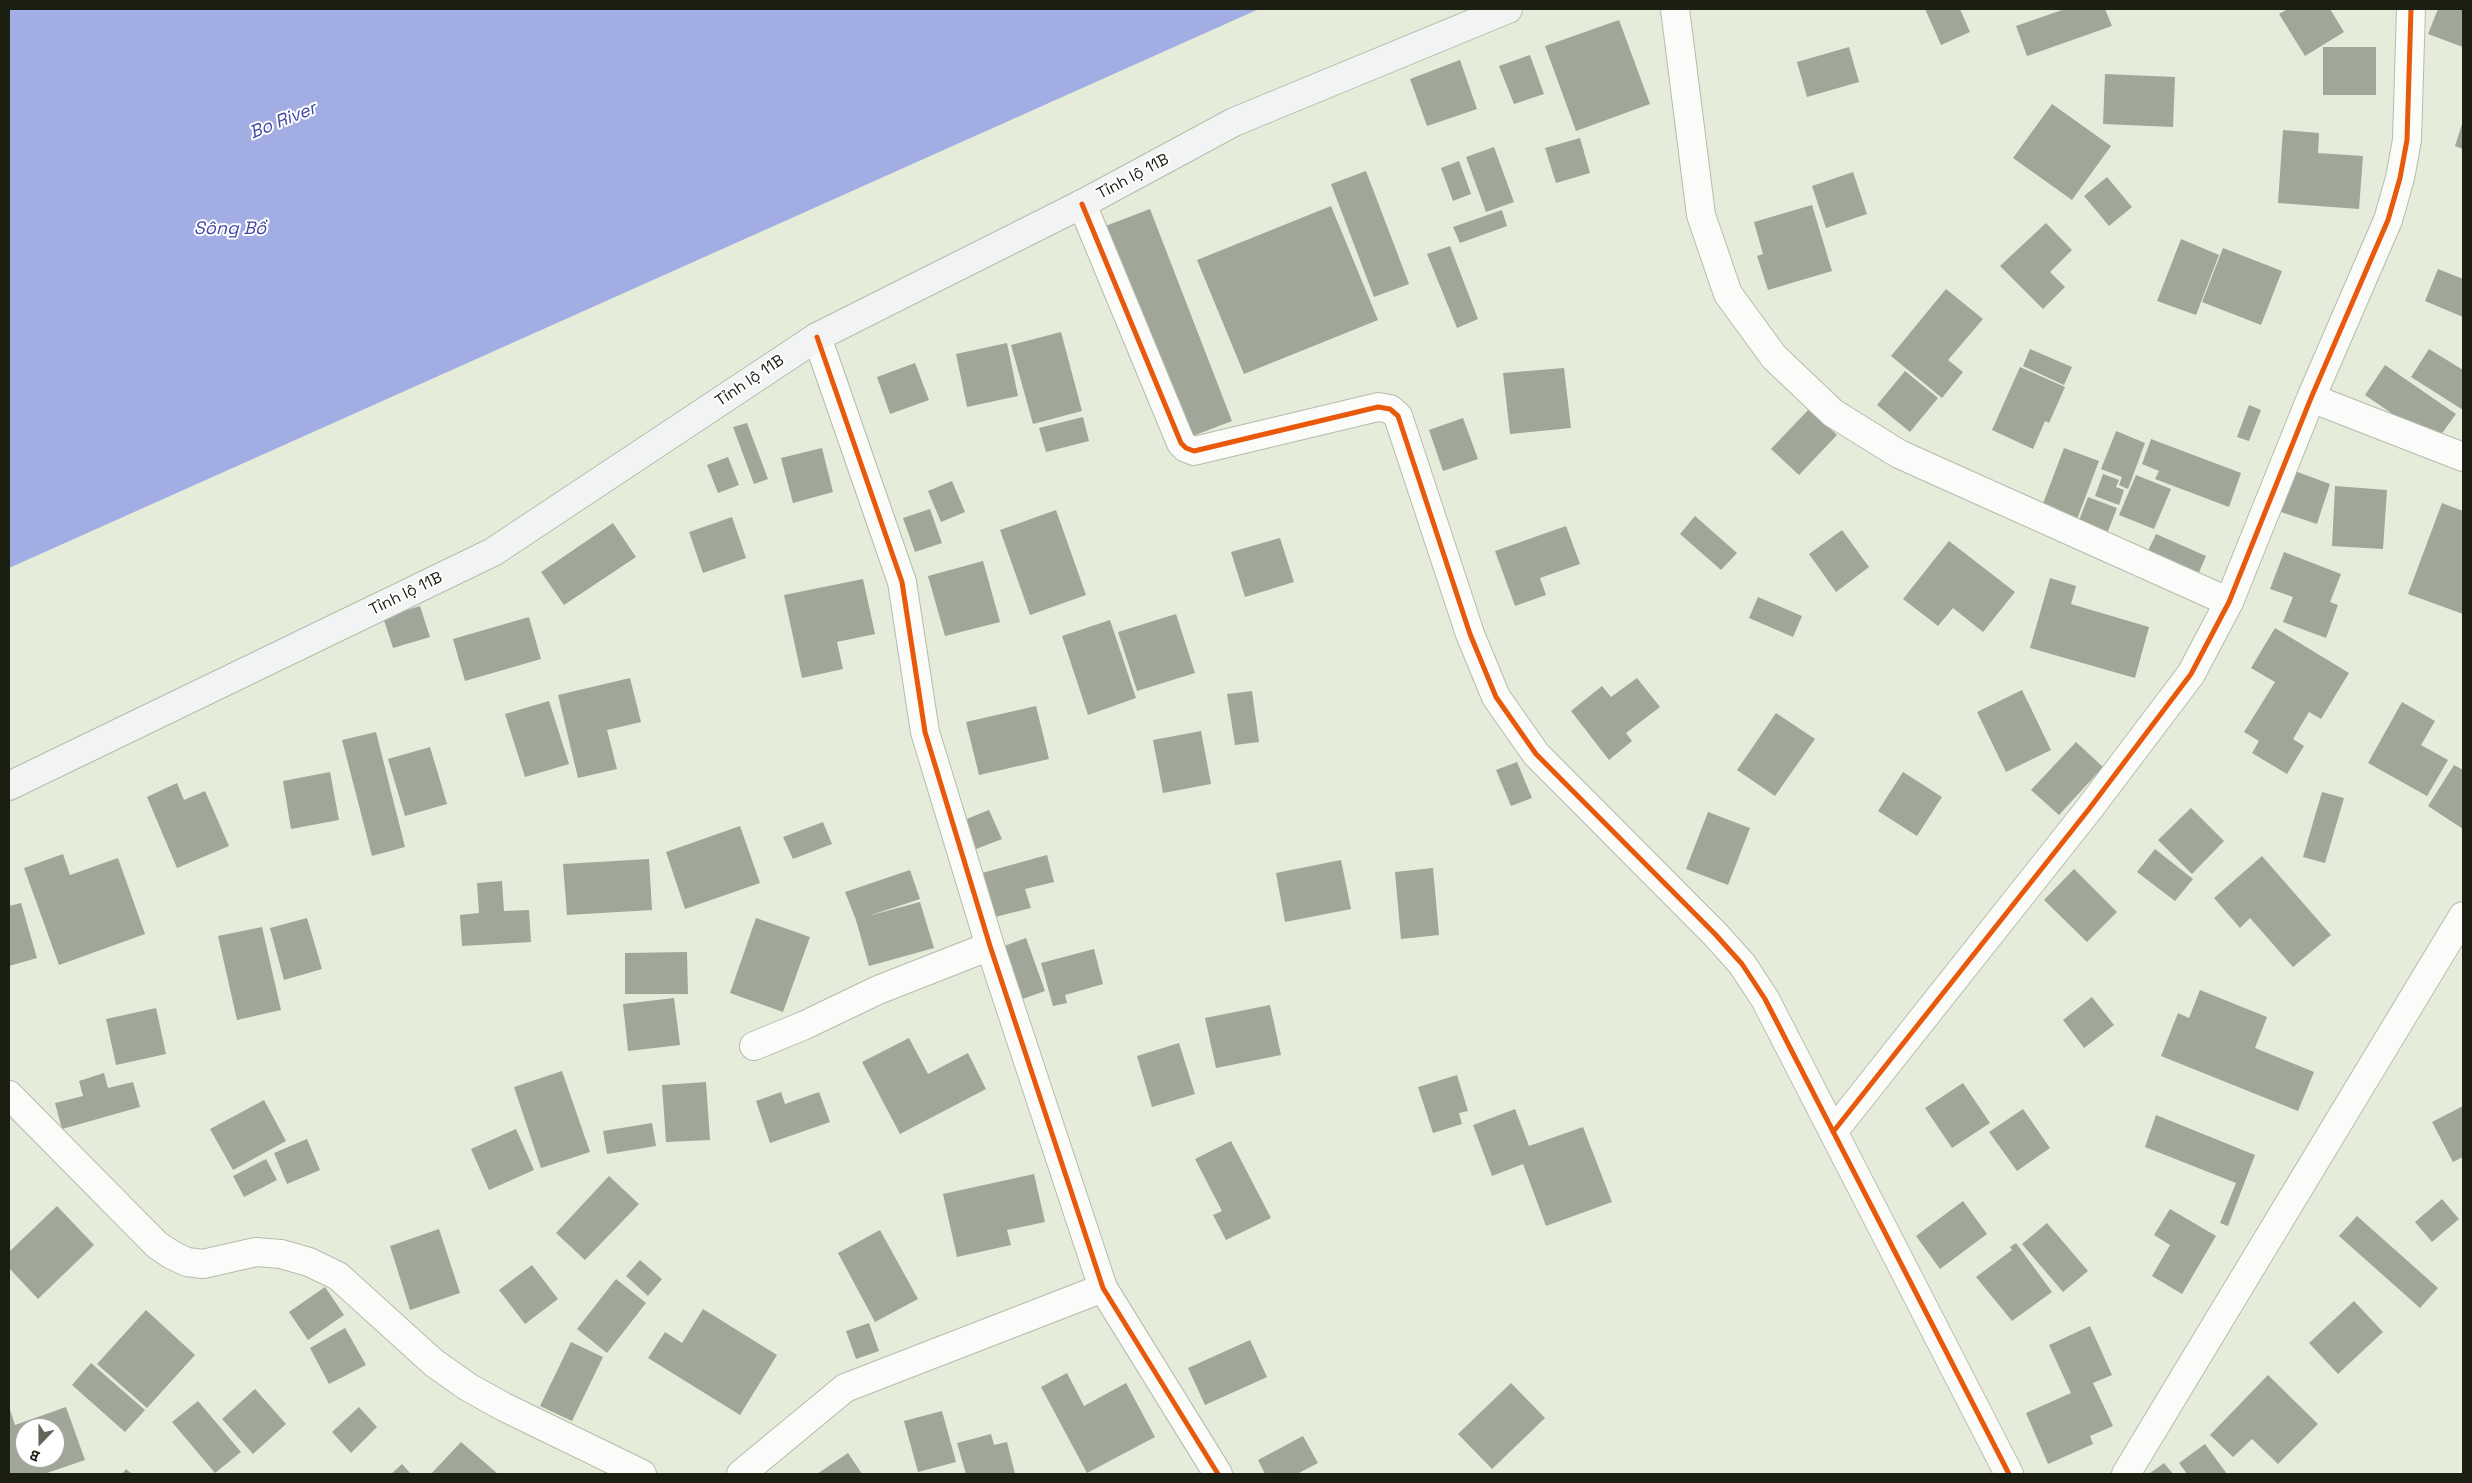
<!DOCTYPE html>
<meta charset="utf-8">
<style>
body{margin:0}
#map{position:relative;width:2472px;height:1483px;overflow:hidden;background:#e5edda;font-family:"Space Grotesk",sans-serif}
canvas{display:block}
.frame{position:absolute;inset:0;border:10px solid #1a1f12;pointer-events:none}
.north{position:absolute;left:15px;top:1418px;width:50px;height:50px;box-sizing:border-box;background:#fff;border:1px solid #a3a5a0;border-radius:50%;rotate:202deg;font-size:14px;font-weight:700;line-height:20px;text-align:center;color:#1a1f12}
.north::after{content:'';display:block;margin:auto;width:18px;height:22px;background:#616758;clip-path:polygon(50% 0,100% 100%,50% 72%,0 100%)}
</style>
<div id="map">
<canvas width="2472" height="1483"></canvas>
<div class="frame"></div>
<div class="north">B</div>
</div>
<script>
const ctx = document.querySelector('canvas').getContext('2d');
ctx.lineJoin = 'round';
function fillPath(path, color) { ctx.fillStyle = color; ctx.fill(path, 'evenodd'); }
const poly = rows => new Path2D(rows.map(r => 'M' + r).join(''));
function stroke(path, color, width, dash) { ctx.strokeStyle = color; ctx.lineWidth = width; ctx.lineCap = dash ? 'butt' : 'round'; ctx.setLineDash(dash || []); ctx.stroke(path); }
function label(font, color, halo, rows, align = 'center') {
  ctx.font = font + ' "Space Grotesk",sans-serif'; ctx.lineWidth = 4; ctx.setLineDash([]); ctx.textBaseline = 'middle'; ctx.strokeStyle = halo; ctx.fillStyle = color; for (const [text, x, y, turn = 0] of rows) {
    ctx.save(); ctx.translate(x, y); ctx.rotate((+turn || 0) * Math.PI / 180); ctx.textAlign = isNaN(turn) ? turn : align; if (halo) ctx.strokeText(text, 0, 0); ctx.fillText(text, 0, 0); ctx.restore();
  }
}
fillPath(poly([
 [9,9,1259,9,9,568]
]), '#a2aee3');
fillPath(poly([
 [1925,9,1960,9,1970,32,1941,45],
 [2065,9,2105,9,2112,26,2027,56,2016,26],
 [2288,9,2330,9,2344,32,2305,56,2279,14],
 [2438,9,2463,9,2463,47,2428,34],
 [1619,20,1650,104,1576,131,1545,46],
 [1849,47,1859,82,1807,97,1797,62],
 [2323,47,2376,47,2376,95,2323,95],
 [1530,55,1544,94,1514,104,1499,66],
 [1460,60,1477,109,1427,126,1410,79],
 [2105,74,2175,77,2173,127,2103,124],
 [2052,104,2111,146,2072,200,2013,158],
 [2463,121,2463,149,2455,146],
 [2283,130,2319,133,2318,153,2363,156,2359,209,2278,203],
 [1580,138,1590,173,1556,183,1545,148],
 [1494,147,1514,202,1486,212,1466,157],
 [1459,161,1471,194,1453,201,1441,168],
 [1366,171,1409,284,1374,297,1331,184],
 [1853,172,1867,214,1826,228,1812,186],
 [2107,177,2132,207,2109,226,2084,196],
 [1812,205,1832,271,1768,290,1757,256,1763,254,1754,222],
 [1331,206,1378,320,1244,374,1197,260],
 [1150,209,1232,421,1185,439,1103,227],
 [1502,210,1507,226,1460,243,1453,227],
 [2046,223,2072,250,2050,272,2065,287,2043,309,2000,266],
 [2181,239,2219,255,2196,315,2157,301],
 [1450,246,1478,319,1457,328,1427,254],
 [2223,248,2282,271,2261,325,2202,302],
 [2438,269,2463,279,2463,317,2425,301],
 [1946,289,1983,319,1948,360,1963,372,1942,398,1891,356],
 [1061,332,1082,411,1033,424,1011,345],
 [1007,343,1018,396,967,407,956,354],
 [2030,349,2072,367,2064,385,2023,366],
 [2429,349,2463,370,2463,410,2411,377],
 [915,363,929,400,890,414,877,377],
 [2385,365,2456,414,2435,443,2365,395],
 [2020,367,2065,387,2049,423,2045,421,2033,449,1992,430],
 [1564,368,1571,428,1510,434,1503,373],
 [1905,371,1938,398,1910,432,1877,405],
 [2249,405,2261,410,2249,441,2237,437],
 [1809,409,1837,435,1799,475,1771,449],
 [1083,417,1089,441,1046,452,1039,428],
 [1463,418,1478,459,1443,471,1429,430],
 [747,423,768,479,754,484,733,427],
 [2116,431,2145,443,2128,489,2119,485,2122,477,2101,469],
 [2151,439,2241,473,2229,507,2155,479,2159,471,2142,464],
 [822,448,833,492,793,503,781,458],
 [2064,448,2099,461,2076,522,2041,509],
 [728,457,739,485,718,493,707,465],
 [2292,470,2330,484,2317,524,2278,511],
 [2103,474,2119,480,2116,487,2124,490,2119,505,2095,496],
 [2136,475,2171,489,2154,529,2119,515],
 [952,481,965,512,941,522,928,491],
 [2335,486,2387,490,2383,549,2332,546],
 [2088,497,2117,508,2105,539,2076,528],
 [2442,503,2463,511,2463,614,2408,594],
 [930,509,942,543,915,552,903,518],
 [1056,510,1086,595,1030,615,1000,530],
 [1695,516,1737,553,1721,570,1680,534],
 [732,517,746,558,703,573,689,532],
 [613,523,636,557,564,605,541,572],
 [1566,526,1580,564,1540,578,1546,595,1515,606,1495,551],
 [1842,530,1869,567,1836,592,1809,554],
 [2156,534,2206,556,2197,577,2146,555],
 [1280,538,1294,582,1245,597,1231,552],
 [1949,541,2015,592,1983,632,1953,608,1938,626,1903,599],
 [2284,552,2341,574,2330,602,2338,605,2326,638,2283,622,2293,597,2270,589],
 [983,561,1000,622,945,636,928,576],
 [2050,578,2076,586,2071,604,2149,627,2135,678,2030,648],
 [863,579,875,634,837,642,843,669,802,678,784,595],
 [1758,597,1802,616,1793,637,1749,618],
 [420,606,430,637,393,648,383,617],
 [1176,614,1195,673,1137,691,1118,632],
 [529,617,541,659,465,681,453,639],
 [1110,620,1136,698,1088,715,1062,636],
 [2275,628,2349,673,2321,719,2309,712,2293,739,2304,746,2287,774,2252,753,2259,741,2244,732,2275,682,2251,668],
 [630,678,641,722,607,730,617,769,578,778,558,695],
 [1637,678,1660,707,1626,733,1632,741,1609,760,1571,711,1602,686,1611,697],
 [2022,690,2051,750,2006,772,1977,712],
 [1252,691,1259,742,1235,745,1227,694],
 [549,701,569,764,525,777,505,714],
 [2402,702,2435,721,2421,745,2448,760,2427,796,2368,763],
 [1036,706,1049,759,979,775,966,722],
 [1776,713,1815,739,1775,796,1737,770],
 [1201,731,1211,784,1163,793,1153,740],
 [376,732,405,847,372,856,342,740],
 [2076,742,2103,767,2059,815,2031,790],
 [430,747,447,804,405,816,388,759],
 [1517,762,1532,798,1511,806,1496,770],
 [2454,765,2463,770,2463,829,2428,806],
 [330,772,339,820,291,829,283,781],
 [1903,772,1942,797,1917,836,1878,811],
 [177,783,184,800,205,791,229,846,177,868,147,797],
 [2322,792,2344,798,2325,863,2303,857],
 [2191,808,2224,841,2192,874,2158,840],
 [989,810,1002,839,976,849,964,820],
 [1708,812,1750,828,1728,885,1686,869],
 [823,822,832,844,793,859,783,837],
 [740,826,760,883,685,909,666,852],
 [2155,849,2193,879,2175,901,2137,872],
 [63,854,70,875,118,858,145,934,59,965,24,868],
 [1047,855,1054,882,1025,889,1031,908,995,917,982,873],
 [2262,856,2331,935,2293,967,2250,918,2240,928,2214,898],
 [649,859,652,910,567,915,563,864],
 [1341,860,1351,909,1285,922,1276,873],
 [1433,868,1439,935,1401,939,1395,872],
 [2074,869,2117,912,2087,942,2044,900],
 [910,870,920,899,868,916,920,902,934,948,869,966,856,920,845,892],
 [502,881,504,911,529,910,531,942,462,946,460,915,479,913,477,883],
 [21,903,37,958,9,966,9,906],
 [307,918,322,969,284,980,270,928],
 [756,918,810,937,783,1012,730,993],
 [262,927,281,1010,237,1020,218,936],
 [1026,938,1045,991,1017,1001,999,948],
 [1094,949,1103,984,1065,995,1067,1003,1053,1006,1041,963],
 [687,952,688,994,625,994,625,953],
 [2200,990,2267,1017,2255,1048,2314,1072,2298,1111,2161,1056,2178,1013,2189,1018],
 [2092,997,2114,1025,2084,1048,2063,1020],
 [674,998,680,1045,628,1051,623,1004],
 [1270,1005,1281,1055,1216,1068,1205,1018],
 [156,1008,166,1054,116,1065,106,1019],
 [909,1038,928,1074,968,1053,986,1089,900,1134,862,1062],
 [1179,1043,1195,1094,1152,1107,1137,1056],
 [562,1071,590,1152,541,1168,514,1087],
 [104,1073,108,1088,133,1082,140,1107,62,1129,55,1103,83,1096,79,1081],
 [1457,1075,1468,1111,1459,1113,1462,1124,1433,1133,1418,1087],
 [706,1082,710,1140,666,1142,662,1085],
 [1963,1083,1990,1123,1952,1148,1925,1108],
 [781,1092,785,1104,819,1092,830,1122,770,1143,756,1101],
 [264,1100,286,1141,233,1170,210,1129],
 [2463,1106,2463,1157,2453,1162,2432,1122],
 [1515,1109,1529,1146,1583,1127,1612,1202,1546,1226,1523,1164,1492,1176,1473,1125],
 [2023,1109,2050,1148,2017,1171,1989,1132],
 [2156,1115,2255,1155,2228,1226,2220,1223,2236,1183,2145,1147],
 [652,1123,656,1146,607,1154,603,1131],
 [516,1129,534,1170,489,1190,471,1149],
 [307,1139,320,1170,287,1184,274,1153],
 [1231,1141,1271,1218,1226,1240,1213,1215,1222,1211,1195,1159],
 [266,1159,277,1180,244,1197,233,1176],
 [1034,1174,1045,1222,1007,1230,1011,1245,957,1257,943,1194],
 [609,1176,639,1204,585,1260,556,1233],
 [2442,1199,2459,1219,2432,1242,2415,1222],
 [1963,1201,1987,1234,1940,1269,1916,1236],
 [57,1206,94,1245,38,1299,9,1268,9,1252],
 [2170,1209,2216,1236,2182,1294,2152,1276,2170,1245,2154,1235],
 [2357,1216,2438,1288,2420,1308,2339,1236],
 [2047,1223,2088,1271,2063,1292,2022,1244],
 [439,1229,460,1293,410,1310,390,1246],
 [880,1230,918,1299,875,1322,838,1253],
 [2016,1243,2052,1292,2012,1321,1976,1277,2012,1250,2010,1247],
 [640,1260,662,1279,648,1296,626,1276],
 [532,1265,558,1299,525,1324,499,1290],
 [616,1279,646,1303,607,1353,577,1329],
 [325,1287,344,1315,308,1340,289,1312],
 [2354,1301,2383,1332,2338,1374,2309,1343],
 [703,1309,777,1355,740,1415,648,1358,665,1332,682,1343],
 [146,1310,195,1355,147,1408,97,1364],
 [869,1323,879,1351,856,1359,846,1331],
 [2090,1326,2112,1375,2093,1383,2113,1426,2090,1436,2093,1444,2048,1464,2026,1413,2071,1393,2049,1345],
 [345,1328,366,1365,329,1384,310,1348],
 [1250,1340,1267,1377,1205,1405,1188,1368],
 [571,1342,603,1357,572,1421,540,1406],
 [91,1363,145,1410,125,1432,72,1385],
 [1067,1373,1084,1406,1126,1383,1155,1437,1087,1473,1041,1387],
 [2268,1375,2318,1424,2278,1464,2252,1439,2233,1457,2210,1435],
 [1511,1383,1545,1418,1492,1469,1458,1434],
 [255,1389,286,1424,253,1454,222,1419],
 [198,1401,241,1452,215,1473,172,1422],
 [9,1407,15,1425,66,1407,85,1460,44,1474,9,1474],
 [25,1428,55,1428,55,1458,25,1458],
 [359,1407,377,1427,351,1453,332,1432],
 [942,1411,956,1462,918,1472,904,1421],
 [991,1434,994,1445,1007,1442,1015,1474,966,1474,957,1443],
 [1303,1436,1318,1463,1297,1474,1265,1474,1258,1460],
 [461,1442,498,1474,431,1474],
 [2205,1444,2227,1474,2187,1474,2179,1463],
 [848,1453,862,1474,817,1474],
 [2164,1463,2173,1474,2149,1474],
 [402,1464,411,1474,391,1474],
 [126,1469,132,1474,122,1474]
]), '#a0a698');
const street = poly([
 [1675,9,1701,215,1728,294,1774,357,1833,413,1899,454,2229,602],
 [1082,204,1181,443,1186,448,1194,451,1378,407,1390,409,1398,416,1470,634,1496,697,1536,754,1715,934,1742,964,1765,999,2009,1474],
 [817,337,902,582,925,732,990,946,1103,1288,1218,1474],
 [2311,398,2463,457],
 [754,1046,805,1025,878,990,990,946],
 [9,1095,157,1245,172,1255,187,1262,203,1264,256,1252,281,1254,309,1262,338,1276,434,1363,468,1387,504,1407,642,1474],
 [1833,1132,2089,809,2191,674,2229,602,2311,398,2388,220,2400,178,2407,140,2411,9],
 [741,1474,845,1388,1103,1288],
 [2126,1474,2463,916]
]);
const secondary = poly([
 [9,786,493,552,817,337,1082,204,1234,122,1508,9]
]);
stroke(street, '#b5bbac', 30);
stroke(secondary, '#b5bbac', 30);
stroke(street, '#fbfcf9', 28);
stroke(secondary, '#f2f4f4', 28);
stroke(poly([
 [1082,204,1181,443,1186,448,1194,451,1378,407,1390,409,1398,416,1470,634,1496,697,1536,754,1715,934,1742,964,1765,999,2009,1474],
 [817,337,902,582,925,732,990,946,1103,1288,1218,1474],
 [1833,1132,2089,809,2191,674,2229,602,2311,398,2388,220,2400,178,2407,140,2411,9]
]), '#e8590c', 5);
label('16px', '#1a1f12', '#fff', [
 ["Tỉnh lộ 11B",1133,177,-28],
 ["Tỉnh lộ 11B",750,381,-34],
 ["Tỉnh lộ 11B",406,594,-26]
]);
label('italic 18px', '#4045a6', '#fff', [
 ["Bo River",283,121,-22],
 ["Sông Bồ",230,229]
]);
</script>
